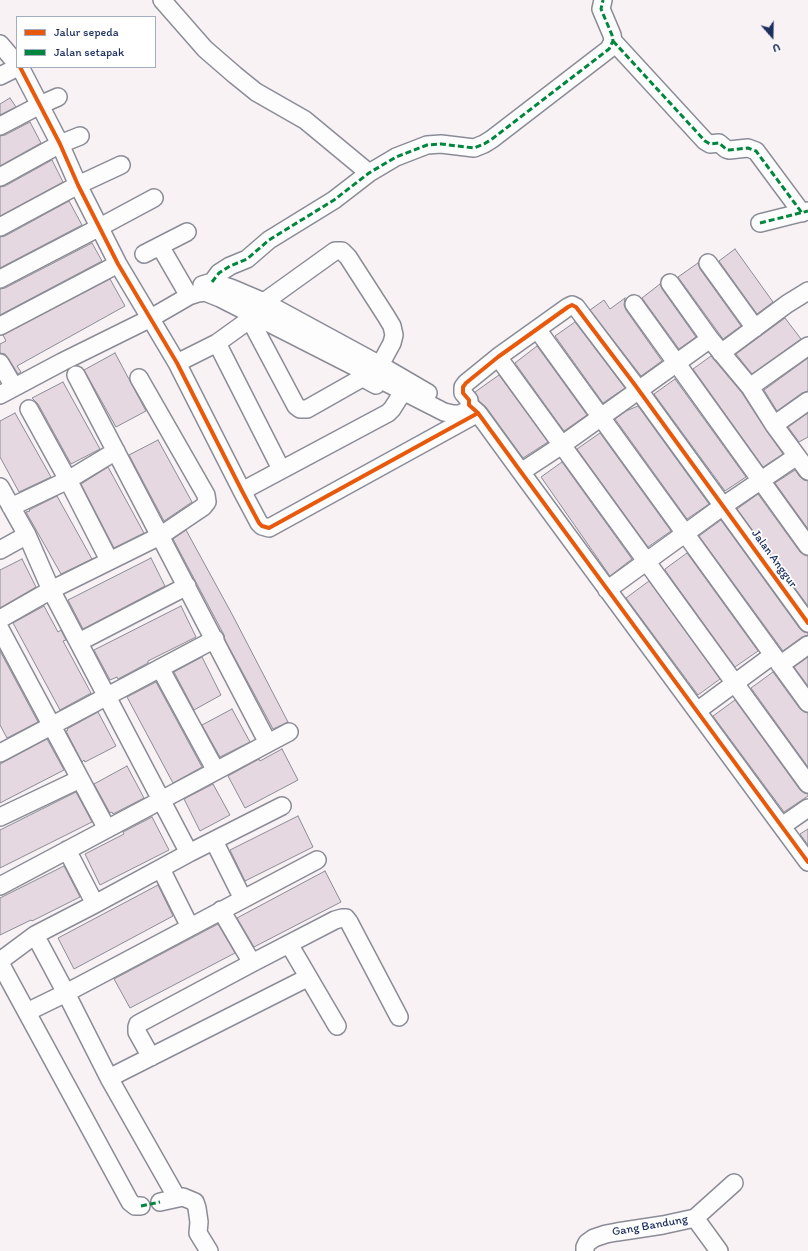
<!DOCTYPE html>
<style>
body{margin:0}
#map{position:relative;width:808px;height:1251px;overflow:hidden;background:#f8f2f5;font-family:Itim,sans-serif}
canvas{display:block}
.legend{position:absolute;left:16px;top:16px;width:140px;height:52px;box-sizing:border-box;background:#fff;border:1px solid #a4acbf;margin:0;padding:5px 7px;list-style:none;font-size:12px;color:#1b2f5e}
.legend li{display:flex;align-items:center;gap:8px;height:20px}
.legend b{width:20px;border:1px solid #a4acbf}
.north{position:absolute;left:752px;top:16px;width:40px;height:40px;-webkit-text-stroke:3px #fff;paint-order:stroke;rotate:160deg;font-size:11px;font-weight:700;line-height:16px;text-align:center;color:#1b2f5e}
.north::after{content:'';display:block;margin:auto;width:14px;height:18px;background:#1b2f5e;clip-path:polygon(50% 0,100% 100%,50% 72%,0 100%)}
</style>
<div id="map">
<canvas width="808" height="1251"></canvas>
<ul class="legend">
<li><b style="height:5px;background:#e8590c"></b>Jalur sepeda</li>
<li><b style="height:5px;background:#00873e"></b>Jalan setapak</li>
</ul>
<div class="north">U</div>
</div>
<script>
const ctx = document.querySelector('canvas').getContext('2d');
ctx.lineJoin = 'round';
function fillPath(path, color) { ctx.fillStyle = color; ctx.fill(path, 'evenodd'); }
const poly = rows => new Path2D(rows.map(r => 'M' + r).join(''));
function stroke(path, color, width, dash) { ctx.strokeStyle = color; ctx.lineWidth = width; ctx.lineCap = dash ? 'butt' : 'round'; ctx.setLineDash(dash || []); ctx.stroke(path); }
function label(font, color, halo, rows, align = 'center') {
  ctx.font = font + ' Itim,sans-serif'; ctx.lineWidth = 3.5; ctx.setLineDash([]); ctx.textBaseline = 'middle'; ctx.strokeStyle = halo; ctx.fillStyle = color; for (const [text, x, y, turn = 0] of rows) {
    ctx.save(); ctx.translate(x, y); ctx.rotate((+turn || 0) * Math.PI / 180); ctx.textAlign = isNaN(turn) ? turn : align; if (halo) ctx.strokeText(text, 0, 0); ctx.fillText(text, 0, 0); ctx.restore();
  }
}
const building = poly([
 [10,98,16,107,0,115,0,104,10,98],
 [30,122,41,143,0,166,0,136,5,135,30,122],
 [52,160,63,182,0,216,0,187,5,186,52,160],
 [69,201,82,225,0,268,0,237,5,236,69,201],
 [92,243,102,261,0,315,0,289,5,288,92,243],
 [735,249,773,302,757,314,719,261,735,249],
 [698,263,700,269,741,326,723,339,678,277,698,263],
 [110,279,125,306,17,366,21,372,18,374,8,358,5,354,0,353,0,344,6,341,3,335,110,279],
 [660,284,662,289,696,337,679,349,642,298,660,284],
 [625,298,624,305,626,310,662,361,641,376,590,310,604,300,610,309,625,298],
 [785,318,801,339,752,374,736,354,785,318],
 [575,322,625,388,603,403,555,336,575,322],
 [537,346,587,415,564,431,515,363,537,346],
 [115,353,146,411,116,427,84,370,115,353],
 [711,356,742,393,766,430,783,454,763,467,693,369,711,356],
 [808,358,808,391,802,393,777,411,764,390,808,358],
 [499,375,548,442,523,458,486,407,479,401,475,392,499,375],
 [675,379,746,477,725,491,654,394,675,379],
 [63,382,100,449,71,464,38,404,32,398,63,382],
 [638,406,709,504,687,519,615,419,626,411,638,406],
 [15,413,51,477,19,492,0,457,0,421,15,413],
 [808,413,808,437,799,442,788,427,808,413],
 [600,433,671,531,648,547,577,449,600,433],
 [158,440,192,502,164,521,129,455,158,440],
 [562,462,632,559,610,576,541,477,562,462],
 [108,467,144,533,114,548,81,484,108,467],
 [795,470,800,477,804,480,808,481,808,529,775,483,795,470],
 [758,494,800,552,804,555,808,556,808,606,737,509,758,494],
 [57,496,92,559,61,574,26,512,30,511,29,510,57,496],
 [721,520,800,629,804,632,808,633,808,635,802,637,783,651,699,536,721,520],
 [186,530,233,616,288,722,273,729,251,688,225,640,224,635,173,539,186,530],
 [687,553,758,651,735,667,665,570,665,569,687,553],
 [151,558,165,586,83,629,68,600,151,558],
 [22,559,36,587,0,608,0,570,22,559],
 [649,581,720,679,698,695,626,598,649,581],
 [44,606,58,632,61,630,66,640,63,641,91,693,60,710,13,623,44,606],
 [181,606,196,637,148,661,148,663,118,679,117,677,110,680,94,650,181,606],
 [0,651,38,722,7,738,0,725,0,651],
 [202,657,221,695,194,710,174,672,202,657],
 [808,657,808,686,794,667,808,657],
 [773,672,800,709,804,712,808,713,808,767,751,688,773,672],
 [156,682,202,767,173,783,127,697,156,682],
 [735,700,800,790,804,793,808,794,808,796,784,812,713,716,735,700],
 [232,709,250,742,220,757,202,725,232,709],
 [98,712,116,746,85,762,84,760,82,762,66,731,68,730,67,729,98,712],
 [47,739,64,770,0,803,0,764,47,739],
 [282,749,298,780,245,808,228,776,259,759,260,761,282,749],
 [127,766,144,798,113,814,112,812,110,813,94,784,127,766],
 [213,784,230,815,200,831,184,799,213,784],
 [76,792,92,822,0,868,0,830,76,792],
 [298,816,313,847,245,881,230,850,298,816],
 [152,817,169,850,100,885,85,854,124,834,123,832,152,817],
 [808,829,808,845,800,834,808,829],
 [64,866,80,897,32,921,31,920,0,935,0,898,64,866],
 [325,871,341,902,254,947,237,918,325,871],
 [158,885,173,916,74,969,58,938,158,885],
 [218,924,235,953,130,1008,114,979,218,924]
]);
fillPath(building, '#e5d8e0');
stroke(building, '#8b8c96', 1);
const minor = poly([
 [162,0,205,49,235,75,256,92,305,120,369,173],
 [613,41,705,141,710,144,719,143,726,149,729,150,748,148,756,151,802,213],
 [0,44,17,64],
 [20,67,60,144,78,185,118,264,177,363,242,491,259,523,262,526,269,528,478,413],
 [0,76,18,67],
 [0,126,40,105,58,97],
 [0,177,60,144,80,136],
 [760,223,808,211],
 [0,227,78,185,121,165],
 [160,246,189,296],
 [144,254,187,232],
 [708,263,755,328],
 [0,279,100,227,154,198],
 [670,283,710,339,750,387,774,425,808,471],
 [202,285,212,282,231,288,264,302,380,365,428,393],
 [205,292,219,273,230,266,247,259,269,240,334,200,369,173,396,157,427,145,441,144,474,148,484,144,492,139,609,49,613,41,612,35,601,9,603,0],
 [264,302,335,251,342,251,348,257,386,316,392,326,394,335,392,343,380,365,372,372],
 [634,304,808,546],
 [0,326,118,264],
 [537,329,808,703],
 [217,343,281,469],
 [721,353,787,304,808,291],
 [498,357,808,784],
 [0,363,14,387],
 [177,363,217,343,249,320,254,327,296,406,300,409,307,409,360,379,365,379,376,385],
 [76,375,268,743],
 [750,387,808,346],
 [0,395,62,362,151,318,189,296,198,293,205,292,220,298,444,412,453,414,459,414,467,411,471,407],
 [29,409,68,480,109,560],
 [774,425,808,401],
 [521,472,562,445,710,339],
 [0,487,27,535,51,590,189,853],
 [242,491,388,413,392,409,399,398],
 [11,507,68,480,116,451],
 [0,550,27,535],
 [607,590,723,506,797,456],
 [0,619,51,590,160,536,203,507,207,502,206,495,139,378],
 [808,623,635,385,576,307,572,305,568,307,498,357,466,383,463,387,463,393,469,400,469,405,478,413,521,472,808,862],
 [0,629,107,829],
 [79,642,187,586],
 [780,665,808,645],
 [160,668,216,771],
 [697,711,773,655],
 [0,753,215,639],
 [0,817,80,779],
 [782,826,808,808],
 [214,841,243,899],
 [67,850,95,904],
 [161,869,190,927],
 [0,886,289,732],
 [221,910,252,963],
 [35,935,66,993,109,1078,177,1198],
 [289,944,337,1026],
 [0,961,35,935,95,904,189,853,282,806],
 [0,963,130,1202,135,1206,141,1206],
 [27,1012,66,993,317,860],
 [151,1057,137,1032,137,1027,138,1024,252,963,335,920,342,918,346,918,349,922,399,1017],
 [109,1078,307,978],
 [160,1202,183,1197,195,1202,197,1208,199,1222,198,1233,209,1251],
 [695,1218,719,1251],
 [585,1251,585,1247,587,1243,594,1238,606,1234,617,1232,663,1225,695,1218,734,1183]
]);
stroke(minor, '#8b8c96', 20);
stroke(minor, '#fefdfe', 17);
stroke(poly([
 [613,41,705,141,710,144,719,143,726,149,729,150,748,148,756,151,802,213],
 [760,223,808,211],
 [212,282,219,273,230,266,247,259,269,240,334,200,369,173,396,157,427,145,441,144,474,148,484,144,492,139,609,49,613,41,612,35,601,9,603,0],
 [141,1206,160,1202]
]), '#00873e', 3, [6, 3]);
stroke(poly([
 [20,67,60,144,78,185,118,264,177,363,242,491,259,523,262,526,269,528,478,413],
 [808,623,635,385,576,307,572,305,568,307,498,357,466,383,463,387,463,393,469,400,469,405,478,413,521,472,808,862]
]), '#e8590c', 4);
label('12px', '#1b2f5e', '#fff', [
 ["Jalan Anggur",774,559,54],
 ["Gang Bandung",650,1226,-10]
]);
</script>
